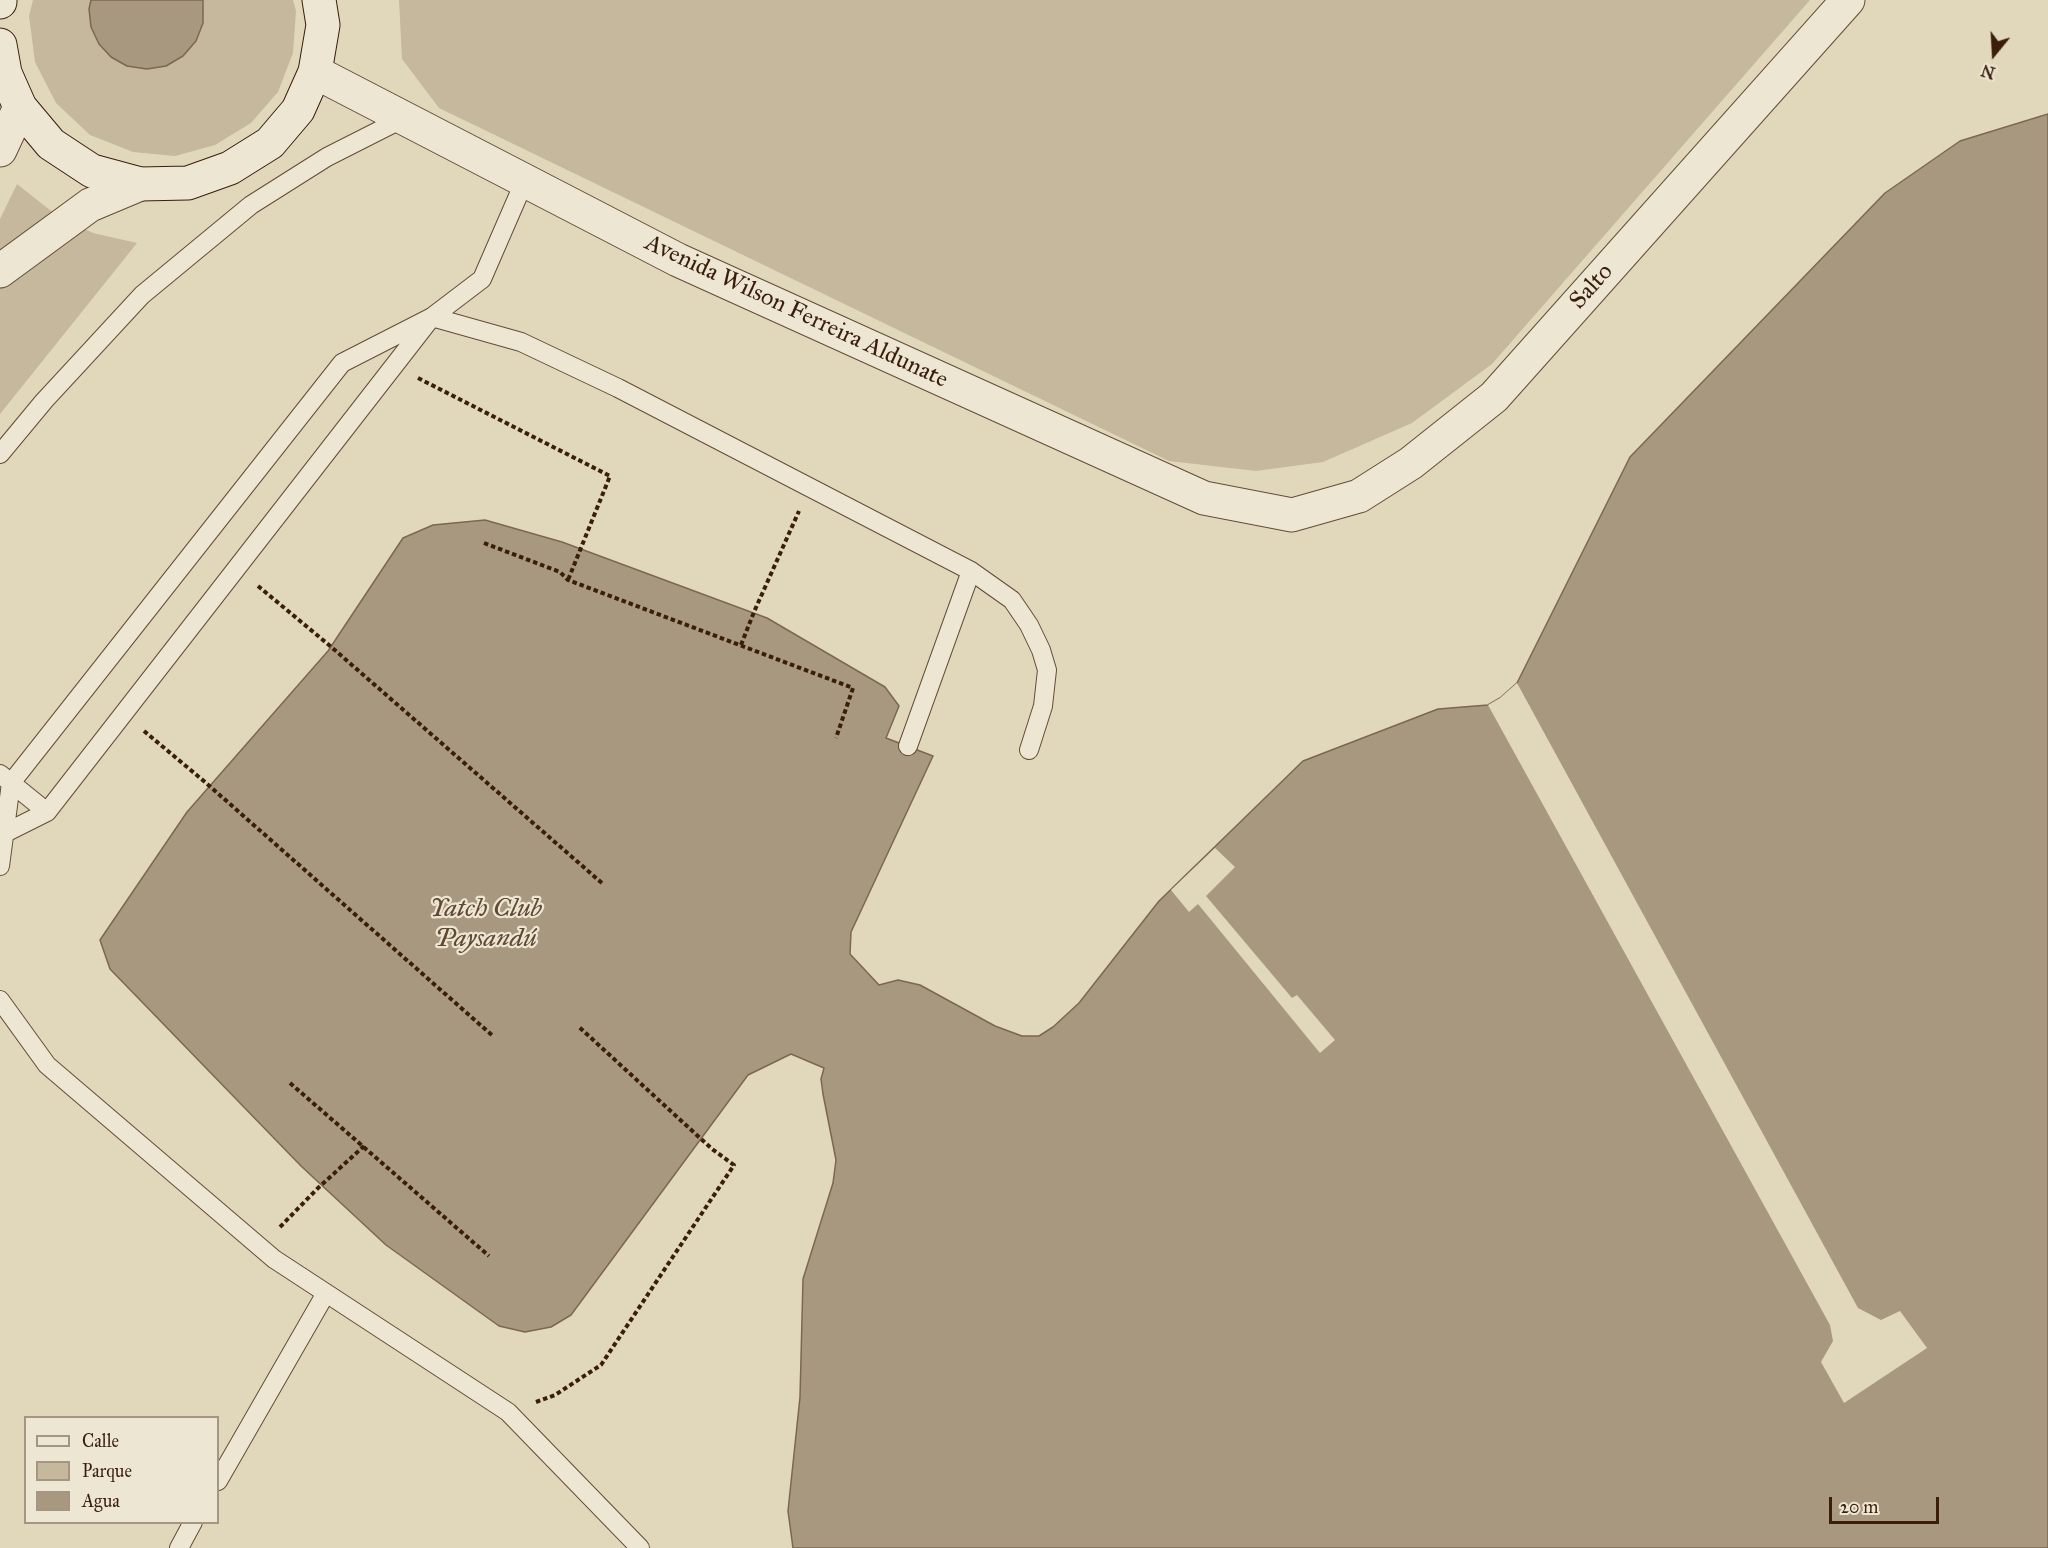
<!DOCTYPE html>
<meta charset="utf-8">
<style>
body{margin:0}
#map{position:relative;width:2048px;height:1548px;overflow:hidden;background:#e1d8bb;font-family:"IM FELL Great Primer",serif}
canvas{display:block}
.legend{position:absolute;left:24px;top:1416px;width:195px;height:108px;box-sizing:border-box;background:#ece6d3;border:2px solid #a59683;margin:0;padding:8px 10px;list-style:none;font-size:18px;color:#3a1d0b}
.legend li{display:flex;align-items:center;gap:12px;height:30px}
.legend b{width:30px;border:2px solid #a59683}
.north{position:absolute;left:1964px;top:24px;width:60px;height:60px;-webkit-text-stroke:4px #ece6d3;paint-order:stroke;rotate:198deg;font-size:16px;font-weight:700;line-height:24px;text-align:center;color:#3a1d0b}
.north::after{content:'';display:block;margin:auto;width:21px;height:27px;background:#3a1d0b;clip-path:polygon(50% 0,100% 100%,50% 72%,0 100%)}
.scale{position:absolute;left:1829px;top:1497px;width:110px;height:27px;box-sizing:border-box;border:3px solid #3a1d0b;border-top:0;padding-left:8px;font-size:18px;line-height:21px;white-space:nowrap;color:#3a1d0b;-webkit-text-stroke:4px #ece6d3;paint-order:stroke}
</style>
<div id="map">
<canvas width="2048" height="1548"></canvas>
<ul class="legend">
<li><b style="height:8px;background:#ece6d3"></b>Calle</li>
<li><b style="height:16px;background:#c5b89d"></b>Parque</li>
<li><b style="height:16px;background:#a8987f"></b>Agua</li>
</ul>
<div class="north">N</div>
<div class="scale">20 m</div>
</div>
<script>
const ctx = document.querySelector('canvas').getContext('2d');
ctx.lineJoin = 'round';
function fillPath(path, color) { ctx.fillStyle = color; ctx.fill(path, 'evenodd'); }
const poly = rows => new Path2D(rows.map(r => 'M' + r).join(''));
function stroke(path, color, width, dash) { ctx.strokeStyle = color; ctx.lineWidth = width; ctx.lineCap = dash ? 'butt' : 'round'; ctx.setLineDash(dash || []); ctx.stroke(path); }
function label(font, color, halo, rows, align = 'center') {
  ctx.font = font + ' "IM FELL Great Primer",serif'; ctx.lineWidth = 4.5; ctx.setLineDash([]); ctx.textBaseline = 'middle'; ctx.strokeStyle = halo; ctx.fillStyle = color; for (const [text, x, y, turn = 0] of rows) {
    ctx.save(); ctx.translate(x, y); ctx.rotate((+turn || 0) * Math.PI / 180); ctx.textAlign = isNaN(turn) ? turn : align; if (halo) ctx.strokeText(text, 0, 0); ctx.fillText(text, 0, 0); ctx.restore();
  }
}
fillPath(poly([
 [33,0,293,0,296,11,293,53,278,92,251,123,215,145,175,156,133,152,90,135,56,103,35,62,29,16],
 [399,0,1810,0,1492,364,1412,423,1323,462,1256,471,1169,461,439,108,402,59],
 [17,184,60,218,93,233,137,243,0,414,0,219]
]), '#c5b89d');
const water = poly([
 [91,0,203,0,203,23,196,41,183,56,166,66,147,69,127,66,111,57,99,44,91,27,89,9,91,0],
 [2048,114,2048,1548,793,1548,788,1511,800,1397,803,1279,833,1183,836,1160,823,1094,821,1079,824,1068,791,1054,748,1075,571,1315,551,1327,525,1332,499,1326,386,1245,301,1166,110,969,100,940,187,812,328,651,403,538,433,525,485,520,562,542,767,618,885,687,899,706,886,738,933,756,851,932,850,954,879,985,898,980,920,985,995,1026,1022,1036,1039,1036,1053,1027,1079,1003,1159,901,1303,761,1438,709,1488,705,1500,698,1517,683,1630,457,1885,193,1960,141,2048,114]
]);
fillPath(water, '#a8987f');
stroke(water, '#7c6751', 1.5);
fillPath(poly([
 [1517,683,1858,1308,1881,1320,1900,1311,1927,1348,1844,1403,1821,1362,1833,1341,1830,1325,1488,705,1500,698],
 [1215,848,1235,867,1206,896,1292,998,1297,995,1335,1040,1320,1053,1198,904,1189,912,1171,890]
]), '#e1d8bb');
const lane = poly([
 [432,317,521,342,618,388,971,571,1012,600,1029,625,1041,650,1047,670,1043,706,1029,750],
 [0,454,44,401,142,295,251,205,327,157,404,118],
 [908,746,971,571],
 [0,774,47,812],
 [5,833,47,812,428,322],
 [0,866,11,783,342,363,432,317,482,279,525,180],
 [0,1000,47,1065,274,1259,508,1412,640,1548],
 [218,1481,326,1293],
 [179,1548,193,1522]
]);
const street = poly([
 [315,72,678,260,1204,498,1292,515,1359,496,1411,463,1494,397,1848,0],
 [0,150,20,107],
 [0,271,90,205,140,184]
]);
const secondary = poly([
 [0,2,0,0],
 [0,45,5,73,20,107,51,144,92,171,140,184,188,183,230,168,270,143,298,110,315,72,323,25,319,0]
]);
stroke(lane, '#644c37', 20);
stroke(street, '#644c37', 35);
stroke(secondary, '#3a1d0b', 35);
stroke(poly([
 [418,378,610,476,568,580],
 [484,543,560,572,568,580,853,688,836,738],
 [258,586,329,645,603,884],
 [741,645,754,612,799,511],
 [144,731,205,782,494,1037],
 [290,1083,489,1256],
 [280,1227,317,1189,364,1146],
 [536,1402,555,1395,601,1365,734,1165,712,1149,578,1026]
]), '#3a1d0b', 4, [4.5, 3]);
stroke(lane, '#ece6d3', 18);
stroke(street, '#ece6d3', 33);
stroke(secondary, '#ece6d3', 33);
label('24px', '#3a1d0b', '#ece6d3', [
 ["Salto",1592,287,-48],
 ["Avenida Wilson Ferreira Aldunate",796,312,25]
]);
label('italic 26px', '#604834', '#ece6d3', [
 ["Yatch Club",486,910],
 ["Paysandú",486,940]
]);
</script>
